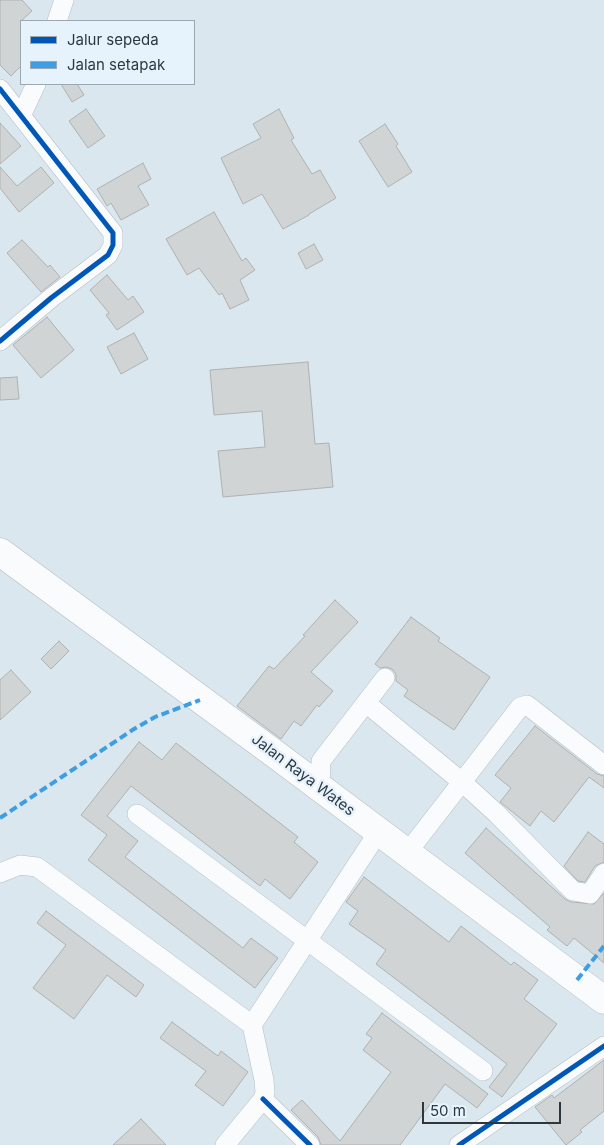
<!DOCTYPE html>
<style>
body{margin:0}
#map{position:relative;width:604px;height:1145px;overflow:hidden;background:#dae7ef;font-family:Inter,sans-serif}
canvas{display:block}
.legend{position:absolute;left:20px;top:20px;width:175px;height:65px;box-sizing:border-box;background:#e6f3fd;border:1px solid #9ca8b1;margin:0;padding:6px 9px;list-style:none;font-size:15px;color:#2e373e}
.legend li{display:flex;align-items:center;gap:10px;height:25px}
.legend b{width:25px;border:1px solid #9ca8b1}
.scale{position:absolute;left:422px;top:1102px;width:139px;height:22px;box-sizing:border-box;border:2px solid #2e373e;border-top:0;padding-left:6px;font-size:15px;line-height:18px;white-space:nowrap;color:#2e373e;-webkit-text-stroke:4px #e6f3fd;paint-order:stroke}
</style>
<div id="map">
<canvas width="604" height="1145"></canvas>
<ul class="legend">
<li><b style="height:6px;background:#0057b8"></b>Jalur sepeda</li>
<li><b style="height:6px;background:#3d9ee3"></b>Jalan setapak</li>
</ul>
<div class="scale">50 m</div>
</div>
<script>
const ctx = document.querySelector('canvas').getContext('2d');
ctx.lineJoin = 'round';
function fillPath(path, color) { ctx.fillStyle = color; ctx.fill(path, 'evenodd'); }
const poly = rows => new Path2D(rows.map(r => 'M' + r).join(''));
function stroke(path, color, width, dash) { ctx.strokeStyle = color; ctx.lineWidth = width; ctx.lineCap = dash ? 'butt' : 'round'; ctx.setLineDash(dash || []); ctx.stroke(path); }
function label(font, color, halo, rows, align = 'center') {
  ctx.font = font + ' Inter,sans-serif'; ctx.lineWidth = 4.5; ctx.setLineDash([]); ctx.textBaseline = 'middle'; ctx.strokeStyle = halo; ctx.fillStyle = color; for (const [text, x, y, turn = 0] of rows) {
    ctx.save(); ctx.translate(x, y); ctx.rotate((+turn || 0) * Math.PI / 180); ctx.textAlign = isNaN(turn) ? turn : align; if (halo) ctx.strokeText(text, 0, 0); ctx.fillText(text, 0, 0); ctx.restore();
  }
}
const building = poly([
 [0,0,22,0,32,11,21,21,21,66,11,76,0,65,0,0],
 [61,84,77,84,84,95,72,102,61,84],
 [86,109,105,136,88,148,69,121,86,109],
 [279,109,294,138,291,140,312,174,320,170,336,198,309,214,309,215,283,229,262,194,243,204,221,158,261,138,253,124,279,109],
 [0,123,21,146,0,164,0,123],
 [385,124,398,144,396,146,412,172,388,187,359,141,385,124],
 [143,163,151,179,138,186,149,205,121,220,111,203,107,206,97,189,143,163],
 [0,167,17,186,41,167,54,183,19,212,0,188,0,167],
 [214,212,242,261,246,258,255,270,240,280,249,300,230,309,222,293,219,295,199,268,187,275,166,239,214,212],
 [22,240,48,267,50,265,60,277,41,292,7,253,22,240],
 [314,244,323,260,306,269,298,253,314,244],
 [107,275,128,300,133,296,144,312,117,330,106,315,109,313,90,290,107,275],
 [47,317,74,350,41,378,13,345,47,317],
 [134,333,148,359,121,374,107,347,134,333],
 [308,362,315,444,329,443,333,487,223,497,218,451,265,447,262,411,214,415,210,370,308,362],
 [17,377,19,399,0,400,0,378,17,377],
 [335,600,358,622,311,672,333,691,319,707,317,705,301,726,294,721,281,739,237,706,269,666,274,669,305,636,303,635,335,600],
 [411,617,440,638,438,641,490,677,454,730,404,696,408,690,396,681,396,674,392,669,386,667,380,668,375,664,411,617],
 [59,641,69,651,51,669,41,659,59,641],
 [11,670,31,692,0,720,0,680,11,670],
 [535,726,597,774,604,776,604,788,589,777,554,822,541,811,530,826,500,802,511,788,495,775,535,726],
 [139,742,162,760,176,743,298,837,294,842,318,862,290,899,265,879,260,886,131,786,107,816,138,841,125,857,243,948,251,938,278,958,255,988,88,860,107,835,81,815,139,742],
 [486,828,565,899,571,902,594,904,604,893,604,963,574,938,567,946,547,930,550,927,465,853,486,828],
 [588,832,604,844,604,862,595,866,585,882,578,881,564,866,588,832],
 [364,877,449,942,461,926,511,965,514,962,538,980,524,999,557,1024,502,1097,489,1087,507,1064,376,964,386,950,349,924,358,911,346,902,364,877],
 [46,911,144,985,136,997,107,975,74,1019,33,988,66,945,37,923,46,911],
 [382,1013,488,1094,477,1108,445,1084,400,1145,321,1145,318,1137,291,1110,302,1100,340,1141,391,1072,363,1050,372,1038,366,1034,382,1013],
 [172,1022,218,1056,221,1051,248,1072,223,1106,195,1085,206,1071,160,1038,172,1022],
 [604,1060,604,1111,580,1130,582,1132,566,1145,535,1107,552,1095,554,1098,604,1060],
 [141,1119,166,1145,113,1145,141,1119]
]);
fillPath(building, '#d1d4d4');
stroke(building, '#aeb1b0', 1);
const minor = poly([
 [57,21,64,0],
 [0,89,113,233,113,245,108,255,51,298,0,341],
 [21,116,36,84],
 [366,703,462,782,496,813,573,891,590,894,604,873],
 [320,787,321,761,385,678],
 [137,814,483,1071],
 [407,853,520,707,527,705,604,765],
 [0,873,20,865,37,867,252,1025],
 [263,1099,310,1145],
 [225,1145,263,1099,265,1093,264,1080,252,1025,379,831],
 [459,1145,604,1046]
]);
const highway = poly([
 [0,552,275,754,604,1000]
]);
stroke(minor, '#b4bec5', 20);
stroke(highway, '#b4bec5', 29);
stroke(minor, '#f9fbfd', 19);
stroke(highway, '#f9fbfd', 28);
stroke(poly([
 [0,818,134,729,155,717,200,700],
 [577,980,604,946]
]), '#3d9ee3', 4, [8, 4]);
stroke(poly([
 [0,89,113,233,113,245,108,255,51,298,0,341],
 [263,1099,310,1145],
 [459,1145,604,1046]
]), '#0057b8', 5);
label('15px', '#2e373e', '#e6f3fd', [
 ["Jalan Raya Wates",303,775,37]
]);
</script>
